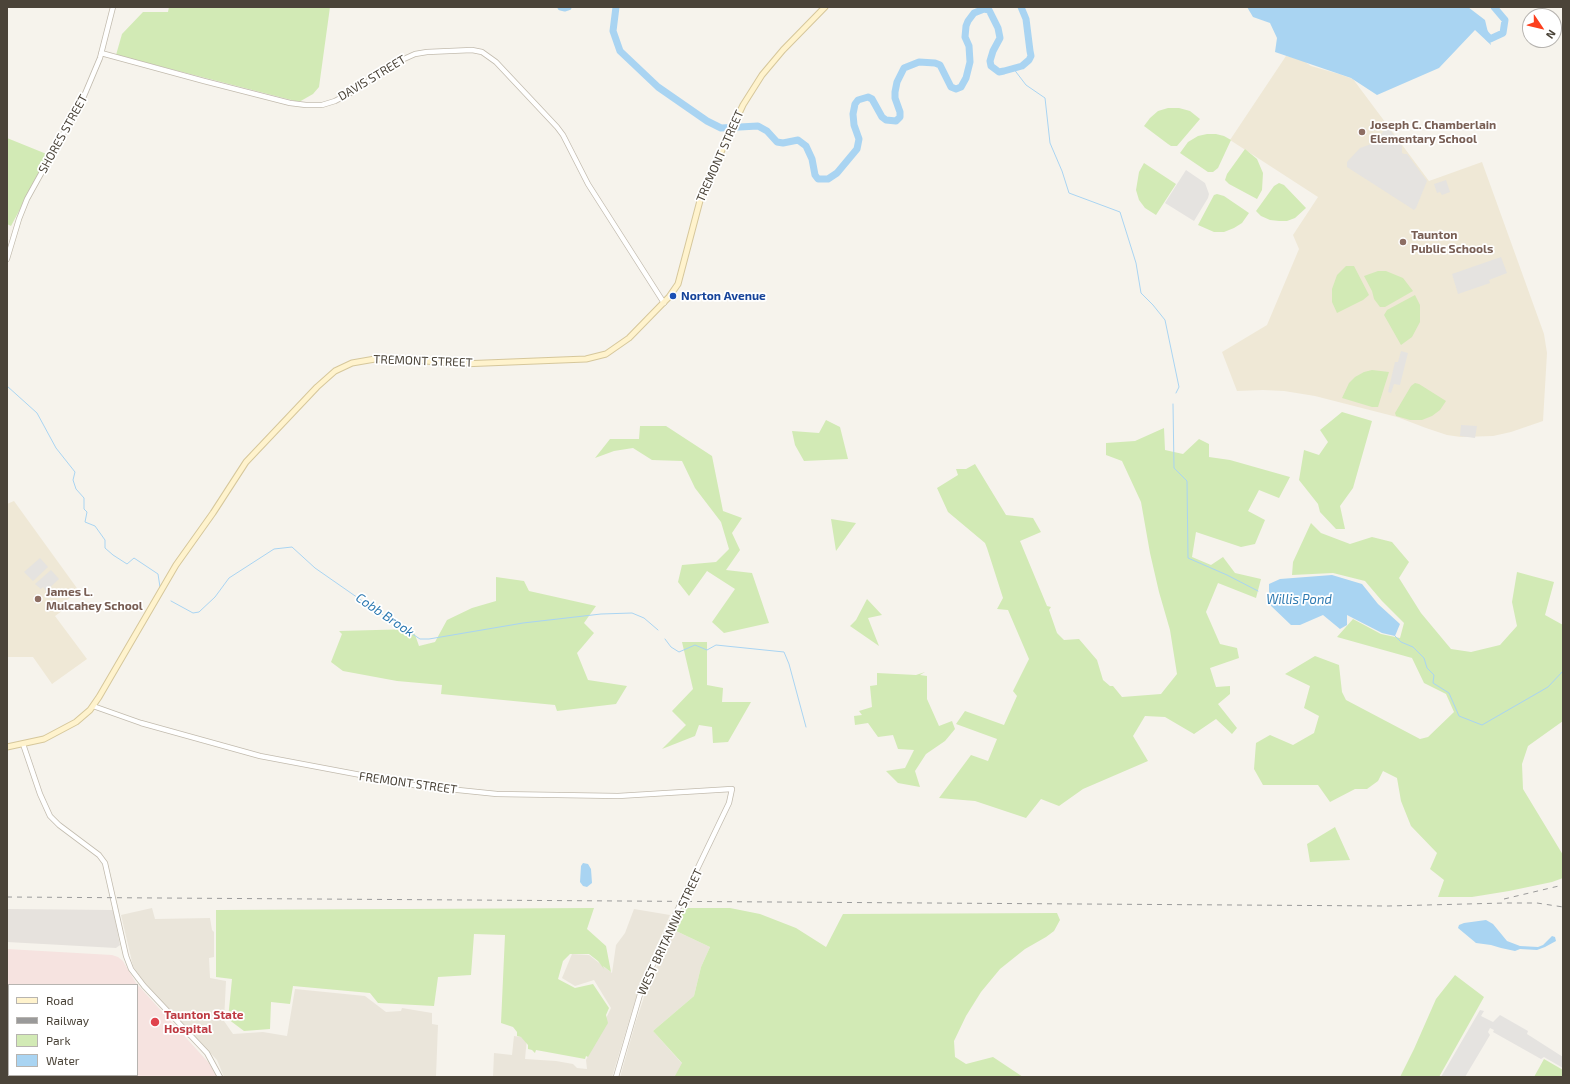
<!DOCTYPE html>
<style>
body{margin:0}
#map{position:relative;width:1570px;height:1084px;overflow:hidden;background:#f6f3ec;font-family:"Exo 2",sans-serif}
canvas{display:block}
.frame{position:absolute;inset:0;border:8px solid #4b4439;pointer-events:none}
.legend{position:absolute;left:8px;top:984px;width:130px;height:92px;box-sizing:border-box;background:#fff;border:1px solid #b7b4b0;margin:0;padding:5px 7px;list-style:none;font-size:12px;color:#4b4439}
.legend li{display:flex;align-items:center;gap:8px;height:20px}
.legend b{width:20px;border:1px solid #b7b4b0}
.north{position:absolute;left:1522px;top:8px;width:40px;height:40px;box-sizing:border-box;background:#fff;border:1px solid #b7b4b0;border-radius:50%;rotate:125deg;font-size:11px;font-weight:700;line-height:16px;text-align:center;color:#4b4439}
.north::after{content:'';display:block;margin:auto;width:14px;height:18px;background:#fc3f1d;clip-path:polygon(50% 0,100% 100%,50% 72%,0 100%)}
</style>
<div id="map">
<canvas width="1570" height="1084"></canvas>
<div class="frame"></div>
<ul class="legend">
<li><b style="height:5px;background:#fff3cd"></b>Road</li>
<li><b style="height:5px;background:#9a9a9a"></b>Railway</li>
<li><b style="height:11px;background:#d2eab5"></b>Park</li>
<li><b style="height:11px;background:#a9d4f2"></b>Water</li>
</ul>
<div class="north">N</div>
</div>
<script>
const ctx = document.querySelector('canvas').getContext('2d');
ctx.lineJoin = 'round';
function fillPath(path, color) { ctx.fillStyle = color; ctx.fill(path, 'evenodd'); }
const poly = rows => new Path2D(rows.map(r => 'M' + r).join(''));
function stroke(path, color, width, dash) { ctx.strokeStyle = color; ctx.lineWidth = width; ctx.lineCap = dash ? 'butt' : 'round'; ctx.setLineDash(dash || []); ctx.stroke(path); }
function label(font, color, halo, rows, align = 'center') {
  ctx.font = font + ' "Exo 2",sans-serif'; ctx.lineWidth = 3.5; ctx.setLineDash([]); ctx.textBaseline = 'middle'; ctx.strokeStyle = halo; ctx.fillStyle = color; for (const [text, x, y, turn = 0] of rows) {
    ctx.save(); ctx.translate(x, y); ctx.rotate((+turn || 0) * Math.PI / 180); ctx.textAlign = isNaN(turn) ? turn : align; if (halo) ctx.strokeText(text, 0, 0); ctx.fillText(text, 0, 0); ctx.restore();
  }
}
fillPath(poly([
 [152,908,155,919,210,918,212,930,214,932,214,957,209,958,210,978,226,981,224,1021,233,1034,263,1032,287,1036,295,989,365,996,386,1012,401,1011,402,1008,432,1013,432,1024,438,1025,436,1076,448,1077,224,1077,217,1060,154,994,139,975,133,966,121,915],
 [634,909,670,915,640,985,612,1077,493,1077,494,1053,512,1055,514,1036,527,1038,525,1059,556,1061,573,1064,577,1068,587,1069,586,1060,611,1008,594,980,575,986,562,978,572,954,589,955,612,973,616,945,625,933],
 [674,930,710,947,701,967,694,996,653,1031,694,1077,620,1077,636,1021,648,985]
]), '#eae5da');
fillPath(poly([
 [7,909,113,910,120,945,116,948,7,942]
]), '#e6e2dd');
fillPath(poly([
 [1286,56,1301,59,1311,66,1339,74,1353,79,1429,181,1482,162,1544,334,1547,353,1543,421,1511,432,1493,436,1461,437,1447,435,1426,428,1397,417,1315,396,1284,391,1263,390,1237,391,1222,352,1267,325,1299,249,1293,235,1318,197,1230,140],
 [14,501,79,591,59,606,62,611,55,616,87,659,52,684,33,657,7,657,7,504]
]), '#efe8d6');
fillPath(poly([
 [7,949,112,955,118,957,123,961,136,983,209,1063,217,1077,7,1077],
 [9,985,137,985,137,1075,9,1075]
]), '#f6e3e0');
fillPath(poly([
 [169,7,330,7,319,87,313,94,299,102,116,55,122,34,143,12,168,12],
 [1168,108,1179,108,1190,111,1200,119,1177,146,1171,146,1168,144,1144,126,1150,118,1158,111],
 [1207,134,1216,134,1224,136,1231,140,1218,168,1213,172,1208,172,1180,153,1188,142,1198,136],
 [7,138,49,155,11,226,7,224],
 [1245,149,1257,159,1263,173,1262,190,1257,199,1229,184,1225,180,1227,174],
 [1144,163,1176,184,1156,215,1145,208,1139,200,1136,190,1139,172],
 [1279,183,1284,185,1306,208,1295,218,1287,221,1279,221,1270,220,1261,216,1256,211,1274,186],
 [1217,194,1224,196,1249,213,1242,223,1234,228,1224,232,1214,232,1198,225,1214,195],
 [1346,266,1354,266,1369,295,1363,300,1337,313,1332,302,1332,289,1337,275],
 [1378,271,1386,271,1403,278,1413,291,1385,307,1380,307,1374,299,1372,291,1364,276],
 [1415,295,1420,305,1420,322,1412,337,1401,345,1384,315,1387,310],
 [1372,370,1389,372,1378,407,1372,407,1342,398,1349,383,1355,377,1364,372],
 [1415,383,1419,384,1446,401,1440,410,1432,416,1422,420,1410,420,1396,416,1395,413,1411,386],
 [1342,412,1372,421,1353,488,1340,506,1345,529,1336,529,1320,512,1318,504,1299,480,1304,450,1319,455,1328,442,1320,430],
 [826,420,840,427,848,459,804,461,795,445,792,431,819,433],
 [640,426,666,426,712,456,723,511,742,518,732,533,740,550,726,570,752,573,769,623,724,633,712,622,735,589,707,571,689,596,678,582,682,565,716,562,729,549,721,522,695,488,682,461,652,460,633,448,614,451,595,458,610,439,639,439],
 [1164,428,1165,450,1183,454,1199,439,1209,444,1209,457,1230,460,1290,477,1279,498,1259,490,1248,511,1265,520,1255,544,1241,547,1196,532,1192,557,1211,565,1223,557,1235,573,1261,579,1256,598,1218,583,1206,612,1220,644,1237,648,1239,658,1210,668,1216,687,1230,686,1230,694,1218,704,1237,728,1232,734,1216,719,1194,734,1165,717,1145,716,1133,736,1148,761,1083,789,1059,806,1041,799,1026,818,975,801,939,798,971,755,988,761,997,739,956,724,965,711,1004,725,1017,696,1013,691,1029,659,1008,610,997,609,1003,598,987,548,985,543,948,512,937,488,958,475,956,469,966,469,975,464,1006,515,1033,518,1041,532,1020,541,1047,606,1051,607,1049,610,1057,633,1064,640,1079,639,1097,660,1103,680,1110,686,1113,686,1122,697,1161,694,1177,674,1170,630,1159,592,1150,553,1141,502,1122,461,1106,455,1106,443,1135,441],
 [831,519,856,523,836,551],
 [1311,523,1321,533,1350,544,1372,537,1392,542,1409,562,1399,578,1421,613,1451,649,1471,652,1500,645,1517,626,1512,602,1517,572,1554,582,1545,615,1563,625,1563,721,1528,746,1522,764,1523,789,1563,855,1563,878,1552,882,1509,891,1472,897,1438,897,1444,880,1430,869,1437,853,1411,826,1401,801,1397,778,1383,771,1378,781,1367,789,1355,789,1330,802,1318,785,1263,785,1254,769,1256,743,1270,735,1293,745,1314,733,1319,716,1304,708,1310,686,1285,674,1315,656,1339,665,1342,692,1346,700,1420,739,1428,737,1454,712,1446,694,1424,683,1412,658,1337,637,1353,619,1381,634,1400,638,1404,623,1382,601,1365,581,1333,573,1292,575,1293,562],
 [496,577,524,581,529,591,596,606,584,623,594,633,577,653,588,680,627,686,616,704,557,711,555,705,441,694,442,685,397,681,343,671,331,662,342,634,339,631,413,629,419,646,435,642,447,620,472,608,496,601],
 [867,599,882,615,868,618,879,646,850,626,856,620],
 [682,642,707,642,707,685,723,688,722,702,751,702,728,742,713,743,712,727,699,725,695,736,662,749,686,725,672,711,693,689],
 [925,672,920,675,927,676,927,699,939,726,952,721,955,729,945,741,926,754,915,771,920,787,898,783,886,771,905,768,914,750,898,749,893,735,878,737,868,723,855,725,854,716,862,715,859,711,872,707,870,686,877,685,877,673,916,675],
 [1335,827,1350,860,1310,862,1307,844],
 [594,908,587,929,606,946,611,972,603,966,604,969,598,961,589,954,570,954,563,961,558,979,575,988,593,984,609,1008,606,1015,608,1023,588,1057,586,1056,585,1059,536,1050,535,1053,532,1050,528,1049,528,1045,521,1037,517,1036,517,1032,513,1027,501,1023,505,935,474,934,471,975,438,977,434,1006,378,1003,370,993,293,986,290,1004,271,1002,270,1029,244,1031,228,1019,232,979,216,977,216,910],
 [683,908,730,908,760,914,796,928,826,947,843,914,1057,913,1060,920,1054,931,1046,937,1025,949,1000,969,981,992,966,1016,954,1041,955,1057,966,1064,993,1057,1023,1077,677,1077,675,1076,682,1063,653,1031,694,996,701,967,710,947,674,930],
 [1455,975,1484,997,1439,1077,1400,1077,1414,1049,1436,999],
 [1544,1059,1563,1070,1563,1077,1534,1077]
]), '#d2eab5');
fillPath(poly([
 [1386,128,1390,130,1402,146,1402,153,1404,154,1407,154,1427,181,1416,208,1414,210,1347,167,1347,162,1360,148,1374,143],
 [1186,170,1205,183,1209,194,1208,198,1194,221,1165,203],
 [1446,180,1450,192,1442,195,1440,192,1437,193,1434,184],
 [1501,257,1507,273,1489,280,1490,283,1458,294,1452,274],
 [1401,351,1408,353,1400,385,1394,384,1391,393,1388,392,1395,362,1398,362],
 [1461,425,1477,426,1475,438,1460,436],
 [40,558,48,567,33,581,24,572],
 [51,570,59,579,46,591,43,587,41,589,35,584],
 [1480,1010,1484,1011,1481,1016,1493,1022,1500,1015,1528,1031,1527,1034,1563,1057,1563,1068,1544,1057,1541,1059,1493,1032,1494,1030,1490,1028,1488,1032,1490,1035,1465,1077,1441,1077]
]), '#e5e3e0');
fillPath(poly([
 [1247,7,1468,7,1485,20,1491,45,1475,30,1439,68,1377,95,1351,78,1275,52,1277,38,1270,23,1253,17],
 [1332,575,1362,584,1378,604,1400,624,1395,636,1382,633,1347,615,1347,625,1340,629,1323,615,1300,625,1291,625,1269,604,1269,584,1280,579],
 [583,863,588,864,591,869,592,883,587,887,583,886,580,882,581,866],
 [1486,920,1493,924,1507,941,1520,946,1538,947,1543,945,1552,936,1555,937,1556,941,1545,947,1537,950,1520,949,1515,951,1501,948,1491,945,1476,943,1458,928,1459,925,1464,923]
]), '#a9d4f2');
stroke(poly([
 [1013,68,1026,85,1045,98,1050,143,1062,171,1069,193,1120,212,1136,263,1141,293,1153,305,1165,320,1179,387,1176,393],
 [7,386,37,413,56,448,75,472,73,480,76,489,84,498,84,509,87,512,85,522,95,526,105,540,105,548,113,555,127,564,134,558,158,574,160,587],
 [1173,404,1174,468,1187,481,1188,558,1227,575,1258,591],
 [171,601,193,613,199,612,215,597,229,578,274,549,292,547,315,568,371,607,420,639,429,639,523,623,601,614,632,613,644,618,658,630],
 [1395,636,1401,642,1413,647,1424,658,1427,668,1434,675,1433,683,1449,693,1459,716,1482,725,1548,687,1563,671],
 [665,639,671,647,679,652,695,645,707,650,716,645,784,652,789,664,806,727]
]), '#a9d4f2', 1);
stroke(poly([
 [561,7,565,8,568,7],
 [616,7,613,31,620,51,658,87,707,121,721,128,758,126,767,131,777,142,783,143,798,140,806,146,812,159,815,175,818,179,828,179,837,173,857,149,859,139,854,125,853,114,855,104,858,100,868,97,872,99,882,117,886,120,896,121,900,117,900,112,895,98,895,92,897,82,904,68,919,62,935,63,940,65,951,87,956,89,961,87,966,78,970,62,969,46,965,37,966,26,968,21,974,13,984,9,989,10,998,28,1000,38,993,51,990,61,991,66,999,72,1004,71,1022,66,1029,60,1031,56,1030,51,1026,19,1021,7],
 [1484,32,1490,39,1503,33,1505,20,1494,7]
]), '#a9d4f2', 7);
const tertiary = poly([
 [101,53,204,81,290,103,306,105,322,105,335,101,352,92,395,63,415,54,427,52,472,50,482,52,496,62,557,127,563,135,588,184,664,303],
 [7,259,19,219,27,199,84,96,100,58,113,7],
 [93,706,141,723,260,756,419,786,497,794,618,796,732,789,729,803,676,913,641,991,616,1077],
 [23,744,40,794,50,816,59,825,99,855,105,863,126,956,131,969,144,986,207,1053,220,1077]
]);
const secondary = poly([
 [7,747,44,739,76,722,90,710,99,697,176,565,213,513,246,462,317,387,335,371,352,363,375,359,402,359,461,364,586,359,606,354,629,338,669,297,678,284,702,193,743,105,762,75,783,50,825,7]
]);
stroke(tertiary, '#c2bbae', 6);
stroke(secondary, '#d6c79b', 7);
stroke(tertiary, '#fff', 4.5);
stroke(secondary, '#fff3cd', 5);
stroke(poly([
 [7,897,1388,906,1505,903,1537,903,1563,907],
 [1504,899,1563,885]
]), '#9a9a9a', 1, [5, 5]);
for (const [x, y, r, color] of [
 [1362,132,4,"#8d6e63"],
 [1403,242,4,"#8d6e63"],
 [673,296,4,"#1a4fb4"],
 [38,599,4,"#8d6e63"],
 [155,1022,5,"#e0444e"]
]) { const dot = new Path2D(); dot.arc(x, y, r, 0, 2 * Math.PI); ctx.fillStyle = color; ctx.fill(dot); stroke(dot, '#fff', 1.5); }
label('12px', '#4b4439', '#fff', [
 ["DAVIS STREET",372,78,-31],
 ["SHORES STREET",63,134,-61],
 ["TREMONT STREET",720,156,-66],
 ["TREMONT STREET",423,361,2],
 ["FREMONT STREET",408,783,8],
 ["WEST BRITANNIA STREET",670,932,-65]
]);
label('bold 12px', '#785e54', '#fff', [
 ["Joseph C. Chamberlain",1370,125],
 ["Elementary School",1370,139],
 ["Taunton",1411,235],
 ["Public Schools",1411,249],
 ["James L.",46,592],
 ["Mulcahey School",46,606]
], 'left');
label('bold 12px', '#164399', '#fff', [
 ["Norton Avenue",681,296]
], 'left');
label('bold 12px', '#be3a42', '#fff', [
 ["Taunton State",164,1015],
 ["Hospital",164,1029]
], 'left');
label('italic 13px', '#2e7ab2', '#fff', [
 ["Willis Pond",1299,600],
 ["Cobb Brook",385,615,34]
]);
</script>
